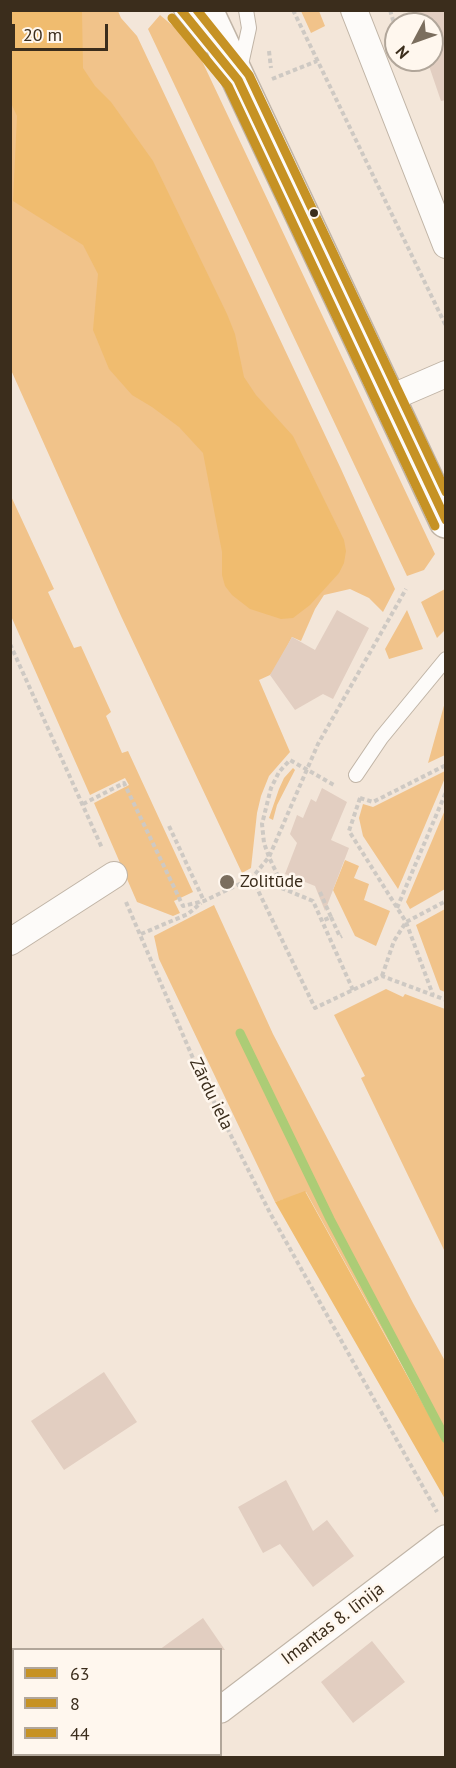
<!DOCTYPE html>
<meta charset="utf-8">
<style>
body{margin:0}
#map{position:relative;width:456px;height:1768px;overflow:hidden;background:#f3e6d9;font-family:"PT Sans",sans-serif}
canvas{display:block}
.frame{position:absolute;inset:0;border:12px solid #3b2d1c;pointer-events:none}
.legend{position:absolute;left:12px;top:1648px;width:210px;height:108px;box-sizing:border-box;background:#fff7ee;border:2px solid #b1a69a;margin:0;padding:8px 10px;list-style:none;font-size:18px;color:#3b2d1c}
.legend li{display:flex;align-items:center;gap:12px;height:30px}
.legend b{width:30px;border:2px solid #b1a69a}
.north{position:absolute;left:384px;top:12px;width:60px;height:60px;box-sizing:border-box;background:#fff7ee;border:2px solid #b1a69a;border-radius:50%;rotate:229deg;font-size:16px;font-weight:700;line-height:24px;text-align:center;color:#3b2d1c}
.north::after{content:'';display:block;margin:auto;width:21px;height:27px;background:#7b6e5e;clip-path:polygon(50% 0,100% 100%,50% 72%,0 100%)}
.scale{position:absolute;left:12px;top:24px;width:96px;height:27px;box-sizing:border-box;border:3px solid #3b2d1c;border-top:0;padding-left:8px;font-size:18px;line-height:21px;white-space:nowrap;color:#3b2d1c;-webkit-text-stroke:4px #fff7ee;paint-order:stroke}
</style>
<div id="map">
<canvas width="456" height="1768"></canvas>
<div class="frame"></div>
<ul class="legend">
<li><b style="height:8px;background:#c69224"></b>63</li>
<li><b style="height:8px;background:#c69224"></b>8</li>
<li><b style="height:8px;background:#c69224"></b>44</li>
</ul>
<div class="north">N</div>
<div class="scale">20 m</div>
</div>
<script>
const ctx = document.querySelector('canvas').getContext('2d');
ctx.lineJoin = 'round';
function fillPath(path, color) { ctx.fillStyle = color; ctx.fill(path, 'evenodd'); }
const poly = rows => new Path2D(rows.map(r => 'M' + r).join(''));
function stroke(path, color, width, dash) { ctx.strokeStyle = color; ctx.lineWidth = width; ctx.lineCap = dash ? 'butt' : 'round'; ctx.setLineDash(dash || []); ctx.stroke(path); }
function label(font, color, halo, rows, align = 'center') {
  ctx.font = font + ' "PT Sans",sans-serif'; ctx.lineWidth = 5; ctx.setLineDash([]); ctx.textBaseline = 'middle'; ctx.strokeStyle = halo; ctx.fillStyle = color; for (const [text, x, y, turn = 0] of rows) {
    ctx.save(); ctx.translate(x, y); ctx.rotate((+turn || 0) * Math.PI / 180); ctx.textAlign = isNaN(turn) ? turn : align; if (halo) ctx.strokeText(text, 0, 0); ctx.fillText(text, 0, 0); ctx.restore();
  }
}
fillPath(poly([
 [10,11,118,11,121,18,137,36,341,469,395,589,383,612,369,598,350,589,324,595,315,609,301,641,292,637,276,668,270,675,259,680,290,752,269,776,261,796,257,813,251,868,242,873,121,616,11,370],
 [301,11,319,11,325,26,311,33],
 [160,15,194,44,435,554,424,570,407,576,148,29],
 [10,494,54,589,48,592,74,648,81,646,111,712,106,716,122,753,128,751,193,892,174,901,180,913,173,916,137,902,94,803,129,785,125,778,90,795,11,616],
 [445,589,445,630,437,638,421,602],
 [407,610,423,649,389,659,385,649],
 [445,702,445,755,428,763],
 [293,768,295,770,277,805,273,820,269,818,279,789,284,778],
 [445,771,445,778,398,889,363,836,359,818,363,804,373,807],
 [445,810,445,889,410,909,406,902],
 [345,860,359,866,354,878,369,884,364,900,390,911,376,946,355,936,333,890],
 [214,905,273,1034,413,1303,445,1361,445,1443,306,1192,275,1202,159,959,154,936],
 [445,909,445,992,440,990,416,925],
 [386,989,403,997,405,994,445,1009,445,1252,361,1078,365,1076,334,1015]
]), '#f1c38a');
fillPath(poly([
 [11,10,82,11,83,68,95,86,111,102,153,161,227,314,235,334,244,377,256,395,293,436,344,540,346,551,344,563,339,573,310,605,293,618,281,619,250,609,232,595,225,586,222,575,222,552,203,453,179,427,152,407,132,395,109,369,93,330,98,274,83,245,13,201,17,116,11,103],
 [305,1191,445,1444,445,1499,275,1202]
]), '#f0bc6f');
stroke(poly([
 [240,1033,330,1219,446,1439]
]), '#accc76', 9);
fillPath(poly([
 [411,10,446,10,446,100,441,101,427,60,432,60,432,24,415,24],
 [337,610,369,628,333,699,323,694,295,710,270,675,292,637,315,650],
 [322,788,347,802,331,840,349,848,325,911,315,886,285,874,297,843,290,834,297,815,303,818,311,799,316,802],
 [104,1372,137,1422,64,1470,31,1421],
 [286,1480,313,1531,327,1520,354,1556,313,1587,280,1544,263,1553,238,1507],
 [203,1618,225,1650,159,1650],
 [372,1641,405,1682,353,1723,321,1682]
]), '#e2cec1');
const lane = poly([
 [181,10,210,46],
 [240,69,249,28,246,10],
 [356,775,381,738,446,659]
]);
const street = poly([
 [354,10,446,245],
 [388,399,446,374],
 [10,942,114,875],
 [220,1710,446,1538],
 [157,1758,161,1754]
]);
const secondary = poly([
 [206,10,446,521]
]);
stroke(lane, '#c0b4a6', 16);
stroke(street, '#c0b4a6', 28);
stroke(secondary, '#c0b4a6', 36);
stroke(poly([
 [293,10,446,326],
 [390,10,396,30],
 [269,51,271,68],
 [272,79,317,61],
 [10,644,102,848],
 [360,798,373,802,446,765],
 [360,798,349,831,406,922,433,995],
 [83,804,124,783,183,906,204,901,252,878,269,857,264,843,262,824,271,788,279,772,290,760,334,785],
 [169,826,204,901],
 [252,878,315,1008,382,976,446,1000],
 [253,879,284,889],
 [320,892,331,917,322,921],
 [126,902,198,1070,270,1213,437,1512],
 [397,908,446,792],
 [331,917,340,937,342,936],
 [141,934,188,914,201,903],
 [382,976,394,941,406,922,446,901],
 [353,990,313,901,284,889,269,857,318,744,406,589]
]), '#cec9c3', 4, [4.5, 3]);
stroke(lane, '#fdfbf9', 14);
stroke(street, '#fdfbf9', 26);
stroke(secondary, '#fdfbf9', 33);
stroke(poly([
 [181,10,238,80,446,520]
]), '#c69224', 9);
stroke(poly([
 [172,18,228,86,435,526]
]), '#c69224', 9);
stroke(poly([
 [197,10,249,75,446,492]
]), '#c69224', 9);
for (const [x, y, r, color] of [
 [314,213,5,"#3b2d1c"],
 [227,882,8,"#7b6e5e"]
]) { const dot = new Path2D(); dot.arc(x, y, r, 0, 2 * Math.PI); ctx.fillStyle = color; ctx.fill(dot); stroke(dot, '#fff7ee', 2); }
label('18px', '#3b2d1c', '#fff7ee', [
 ["Zolitūde",240,882]
], 'left');
label('18px', '#3b2d1c', '#fff7ee', [
 ["Zārdu iela",211,1094,64],
 ["Imantas 8. līnija",333,1624,-37]
]);
</script>
